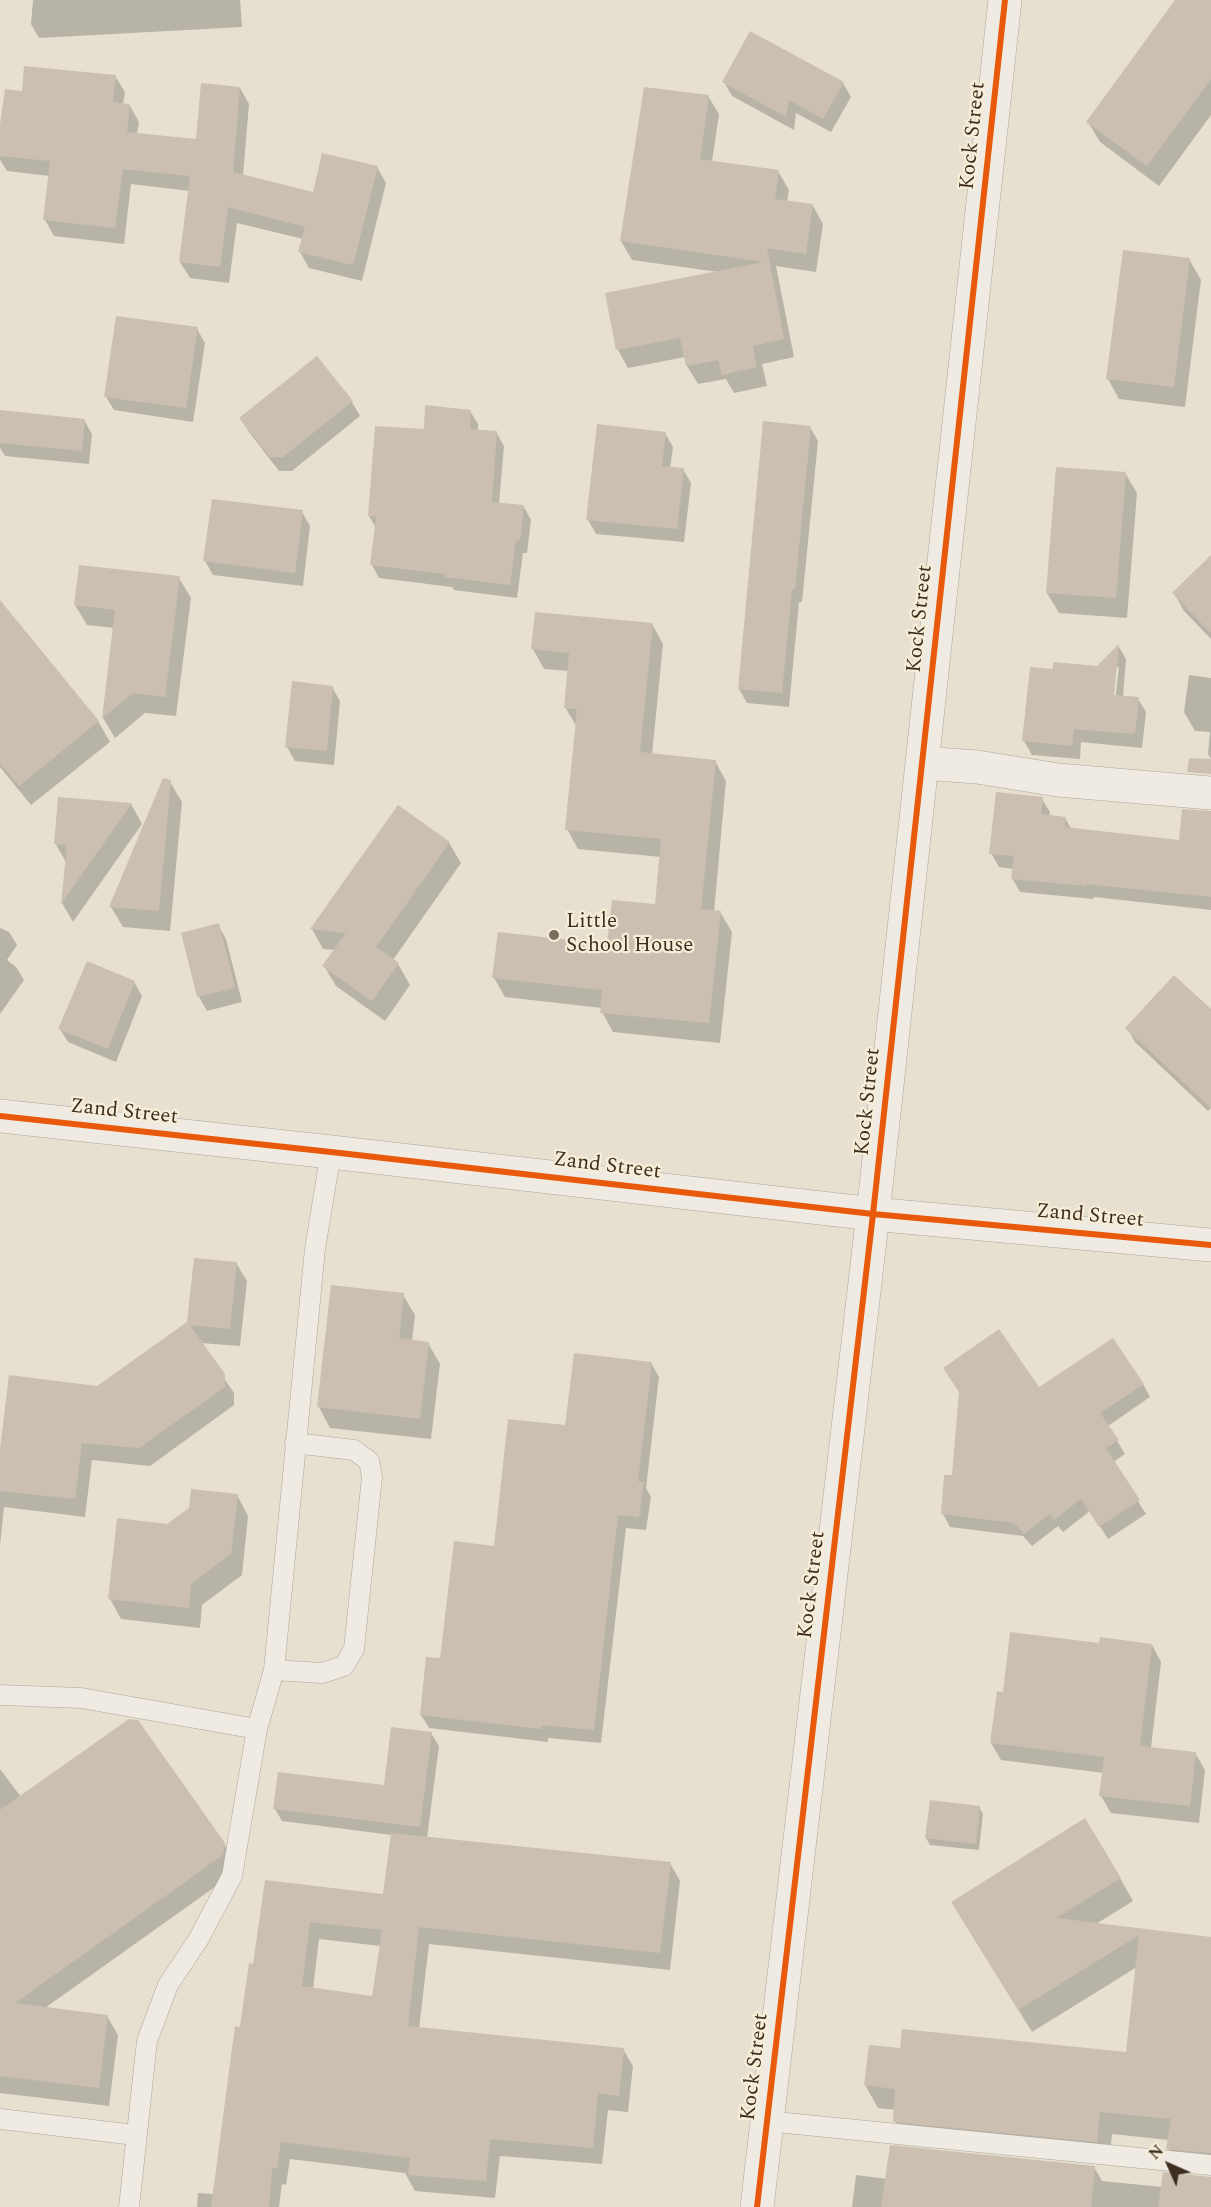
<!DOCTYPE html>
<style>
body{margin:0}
#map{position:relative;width:1211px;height:2207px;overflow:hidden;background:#e7e0d1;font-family:Spectral,serif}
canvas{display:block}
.north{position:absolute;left:1139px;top:2135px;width:60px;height:60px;-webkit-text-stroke:4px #f7eed8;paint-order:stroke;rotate:315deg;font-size:16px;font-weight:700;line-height:24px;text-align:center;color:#3d2e20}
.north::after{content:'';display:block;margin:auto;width:21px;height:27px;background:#3d2e20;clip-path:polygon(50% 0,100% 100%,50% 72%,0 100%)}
</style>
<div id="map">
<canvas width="1211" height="2207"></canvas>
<div class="north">N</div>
</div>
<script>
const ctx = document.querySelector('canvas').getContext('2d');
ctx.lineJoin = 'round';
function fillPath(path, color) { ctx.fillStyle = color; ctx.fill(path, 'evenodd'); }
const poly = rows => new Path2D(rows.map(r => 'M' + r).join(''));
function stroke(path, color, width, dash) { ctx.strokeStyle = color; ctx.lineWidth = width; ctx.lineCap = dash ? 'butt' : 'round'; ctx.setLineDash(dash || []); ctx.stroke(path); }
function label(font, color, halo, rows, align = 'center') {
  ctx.font = font + ' Spectral,serif'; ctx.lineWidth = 4.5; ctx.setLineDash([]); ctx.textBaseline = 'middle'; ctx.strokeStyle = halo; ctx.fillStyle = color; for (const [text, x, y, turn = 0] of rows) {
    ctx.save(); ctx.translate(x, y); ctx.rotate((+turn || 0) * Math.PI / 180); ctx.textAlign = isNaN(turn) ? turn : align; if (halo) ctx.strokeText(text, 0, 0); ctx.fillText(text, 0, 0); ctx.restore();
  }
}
fillPath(poly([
 [33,0,240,0,242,27,39,38,31,24],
 [1177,0,1211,0,1211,115,1159,186,1100,142,1088,122],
 [115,76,125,92,123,105,130,106,139,122,137,134,197,140,240,88,249,104,243,176,314,194,377,167,386,183,362,281,309,268,300,252,303,239,237,223,229,283,190,278,180,262,190,191,131,184,124,244,54,236,45,220,50,176,7,171,0,160,0,136,23,93],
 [724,82,843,83,851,97,831,132,796,113,794,130,732,96],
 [708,96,719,114,712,162,778,171,789,190,787,202,813,206,823,224,816,272,776,266,794,357,762,364,767,386,734,393,726,379,698,384,687,366,685,357,628,368,618,350,607,294,718,272,632,260,621,241],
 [1189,259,1201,280,1185,407,1119,399,1108,379],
 [197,329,205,343,193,422,114,410,106,397],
 [317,358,352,402,360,416,292,471,279,471,249,432,241,419],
 [0,411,84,420,92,434,89,464,5,456,0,448],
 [470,411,478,424,478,431,496,432,504,446,499,504,524,507,531,520,527,553,523,553,517,598,454,590,452,587,379,578,372,565,376,528,369,516,425,431],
 [810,427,818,441,802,602,799,602,789,707,747,703,739,689],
 [665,433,673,447,670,468,683,469,691,483,684,542,596,534,588,520],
 [1125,473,1137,493,1127,618,1059,613,1047,593],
 [302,512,310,526,303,586,213,575,205,561],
 [1211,557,1211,639,1184,611,1174,593],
 [179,578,191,598,176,716,145,713,115,738,103,718,114,628,87,625,75,605],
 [0,602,98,721,110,742,31,805,0,767],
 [652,624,663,644,652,755,715,761,726,781,714,912,720,912,732,932,720,1043,613,1032,602,1012,602,1008,505,997,494,978,609,945,656,906,661,857,578,849,567,829,577,727,565,707,569,671,544,669,533,649],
 [1119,647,1126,659,1123,697,1138,699,1146,712,1142,748,1081,742,1080,759,1032,755,1024,741,1054,670,1097,668],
 [1119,666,1115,702,1112,702,1115,669],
 [1189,675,1211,678,1211,759,1208,754,1210,732,1195,731,1184,712],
 [332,687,340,701,334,765,295,761,287,747],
 [164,780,170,782,182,802,170,931,123,927,111,907],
 [1042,799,1050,812,1049,817,1065,818,1072,830,1180,842,1211,815,1211,910,1094,897,1093,899,1020,892,1012,878,1014,869,999,867,991,853],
 [131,804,142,824,73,922,62,903,66,862,55,843],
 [398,807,449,843,461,863,393,960,398,964,410,985,385,1021,336,986,324,966,335,950,323,949,312,929],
 [218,925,226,939,242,1002,207,1011,199,997,183,934],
 [0,928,9,932,17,945,7,960,16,967,24,980,0,1014],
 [134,982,142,996,116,1062,68,1042,60,1029],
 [1211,1012,1211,1108,1208,1111,1135,1042,1127,1028],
 [236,1263,247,1281,240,1346,200,1343,234,1393,234,1405,150,1466,92,1460,85,1517,4,1507,0,1546,0,1452,98,1387,189,1323],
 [403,1295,415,1315,412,1341,428,1343,440,1364,431,1439,330,1428,319,1407],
 [651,1363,659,1377,646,1488,651,1497,646,1530,626,1528,601,1743,548,1738,548,1742,429,1728,421,1715,441,1660,566,1427],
 [1143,1384,1150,1397,1108,1426,1125,1454,1113,1462,1146,1514,1108,1539,1090,1511,1063,1532,1058,1526,1032,1546,1023,1536,950,1527,943,1514,953,1477,1039,1389],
 [237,1495,248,1516,242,1575,202,1605,200,1628,121,1619,110,1599],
 [1100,1645,1152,1645,1161,1662,1151,1748,1195,1753,1205,1770,1199,1823,1111,1813,1101,1796,1104,1773,1001,1760,991,1743,1004,1693],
 [431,1733,439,1746,427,1838,670,1863,680,1881,670,1970,429,1944,419,2029,623,2049,633,2066,628,2112,608,2110,602,2164,500,2156,495,2198,415,2191,405,2173,290,2159,286,2185,282,2184,279,2207,197,2207,198,2193,214,2194,242,2028,254,1965,266,1882,385,1896,392,1835,282,1821,275,1809,385,1787],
 [319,1939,381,1946,374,1997,313,1989],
 [0,1769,21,1797,224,1844,235,1863,233,1874,45,2008,107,2016,118,2035,109,2106,0,2093],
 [979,1807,983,1814,979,1850,930,1845,926,1838],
 [1120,1878,1133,1901,1096,1924,1211,1938,1211,2175,1181,2171,1168,2148,1169,2140,1112,2134,1109,2164,908,2144,895,2121,896,2110,878,2108,865,2085,901,2050,1127,2054,1137,1967,1032,2032,966,1925],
 [1094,2167,1102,2181,1162,2187,1211,2178,1211,2207,852,2207,856,2175,887,2179]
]), '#0003');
fillPath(poly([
 [1175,0,1211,0,1211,79,1147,166,1086,122],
 [750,31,844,82,823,119,789,100,786,117,722,82],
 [24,66,116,75,113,102,130,104,127,132,196,139,201,83,240,87,233,172,313,192,322,153,378,166,353,265,298,252,305,227,228,207,220,267,179,262,190,176,123,169,115,228,43,220,50,161,0,156,0,124,5,89,22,91],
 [644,87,709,95,700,159,779,170,775,199,813,204,806,254,767,248,784,339,753,346,757,367,722,375,718,360,686,366,680,338,616,350,605,293,764,262,620,241],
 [1123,250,1190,258,1174,387,1106,379],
 [116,316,198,327,186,408,104,397],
 [317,356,353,401,283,457,270,457,239,418],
 [425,405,471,410,470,429,497,431,492,502,524,505,520,541,516,540,510,585,445,577,445,574,370,565,376,517,368,516,375,426,424,429],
 [0,410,85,419,82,451,0,443],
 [763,421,811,426,795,589,792,589,782,693,738,689],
 [597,424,666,432,662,466,684,468,677,529,586,520],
 [1056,467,1126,472,1116,598,1046,593],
 [212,499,303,510,295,573,203,561],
 [1211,555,1211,633,1172,593],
 [79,565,180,576,165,697,133,693,102,718,115,610,74,605],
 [0,600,99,721,19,786,0,763],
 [535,612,653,623,640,752,716,760,701,909,721,911,709,1023,600,1013,602,990,492,978,498,932,607,944,612,900,655,904,661,839,565,830,577,709,564,708,569,653,531,649],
 [1119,644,1114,695,1139,697,1135,734,1074,729,1072,746,1022,741,1030,667,1053,669,1053,662,1097,666],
 [292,681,333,686,327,751,285,747],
 [1189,758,1211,759,1211,774,1187,772],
 [163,778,171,780,159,911,109,907],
 [996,792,1043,797,1041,814,1066,817,1065,827,1179,840,1182,809,1211,811,1211,897,1086,884,1086,886,1011,879,1014,856,989,854],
 [58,797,132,803,61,904,67,845,54,844],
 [398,805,450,842,376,947,399,963,372,1001,322,966,346,933,310,929],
 [219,923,235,988,197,997,181,933],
 [87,961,135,981,108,1049,58,1029],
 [1174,975,1211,1009,1211,1108,1125,1028],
 [194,1258,237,1262,230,1329,190,1325,225,1374,225,1387,139,1448,82,1443,75,1499,0,1491,0,1449,9,1375,97,1386,187,1322],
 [331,1285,404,1293,399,1338,429,1342,420,1419,317,1407],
 [999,1329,1039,1387,1113,1338,1144,1384,1100,1413,1119,1440,1106,1448,1140,1500,1099,1527,1081,1499,1054,1520,1050,1514,1024,1534,1014,1523,941,1514,944,1475,952,1475,959,1392,943,1368],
 [574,1353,652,1362,638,1481,644,1482,639,1517,618,1515,594,1730,541,1725,541,1729,420,1715,426,1657,440,1658,454,1541,494,1546,508,1419,565,1425],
 [191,1489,238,1494,231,1554,191,1584,189,1608,108,1599,117,1518,167,1524,189,1508],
 [1010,1632,1099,1643,1100,1637,1152,1644,1140,1746,1196,1752,1190,1806,1099,1796,1104,1757,990,1743,997,1691,1003,1692],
 [129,1719,138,1720,225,1843,223,1855,15,2003,108,2015,99,2088,0,2076,0,1810],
 [391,1727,432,1732,420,1827,273,1809,278,1772,384,1785],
 [930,1800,980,1806,976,1844,925,1838],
 [1085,1818,1121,1878,1056,1918,1211,1937,1211,2153,1166,2149,1171,2119,1100,2112,1097,2142,893,2122,895,2089,864,2085,869,2045,900,2048,902,2029,1126,2052,1139,1935,1018,2010,951,1902],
 [391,1833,671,1862,660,1953,419,1927,408,2026,624,2048,619,2096,598,2093,593,2148,490,2139,486,2181,408,2175,410,2158,281,2142,277,2168,272,2168,269,2207,211,2207,235,2026,240,2027,249,1963,253,1964,265,1880,383,1894],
 [310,1922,382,1930,372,1996,302,1986],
 [890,2145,1095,2166,1091,2207,881,2207],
 [1163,2172,1211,2177,1211,2207,1158,2207]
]), '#cbbfb2');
const service = poly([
 [274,1670,322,1673,344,1666,354,1649,372,1477,369,1461,354,1450,295,1443],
 [0,1695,81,1698,257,1729],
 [0,2119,135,2135],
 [766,2121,1211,2165],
 [129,2207,147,2041,168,1985,198,1940,232,1876,257,1729,274,1670,315,1249,331,1152]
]);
const minor = poly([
 [922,763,977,767,1058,780,1211,793],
 [0,1116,331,1152,873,1214,1211,1245],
 [757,2207,873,1214,1005,0]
]);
stroke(service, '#ada599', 21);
stroke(minor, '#ada599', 34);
stroke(service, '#efebe3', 20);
stroke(minor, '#efebe3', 33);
stroke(poly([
 [0,1116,331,1152,873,1214,1211,1245],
 [757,2207,873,1214,1005,0]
]), '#e8590c', 6);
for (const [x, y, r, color] of [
 [554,935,6,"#786c5e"]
]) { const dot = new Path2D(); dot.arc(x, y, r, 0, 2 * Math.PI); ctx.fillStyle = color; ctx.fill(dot); stroke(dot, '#f7eed8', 2); }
label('21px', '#3d2e20', '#f7eed8', [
 ["Kock Street",974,136,-84],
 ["Kock Street",921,619,-84],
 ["Kock Street",869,1102,-84],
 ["Zand Street",124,1113,6],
 ["Zand Street",607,1167,7],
 ["Zand Street",1090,1217,5],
 ["Kock Street",813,1585,-83],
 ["Kock Street",756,2067,-83]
]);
label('21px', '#3d2e20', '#f7eed8', [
 ["Little",566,923],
 ["School House",566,947]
], 'left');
</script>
